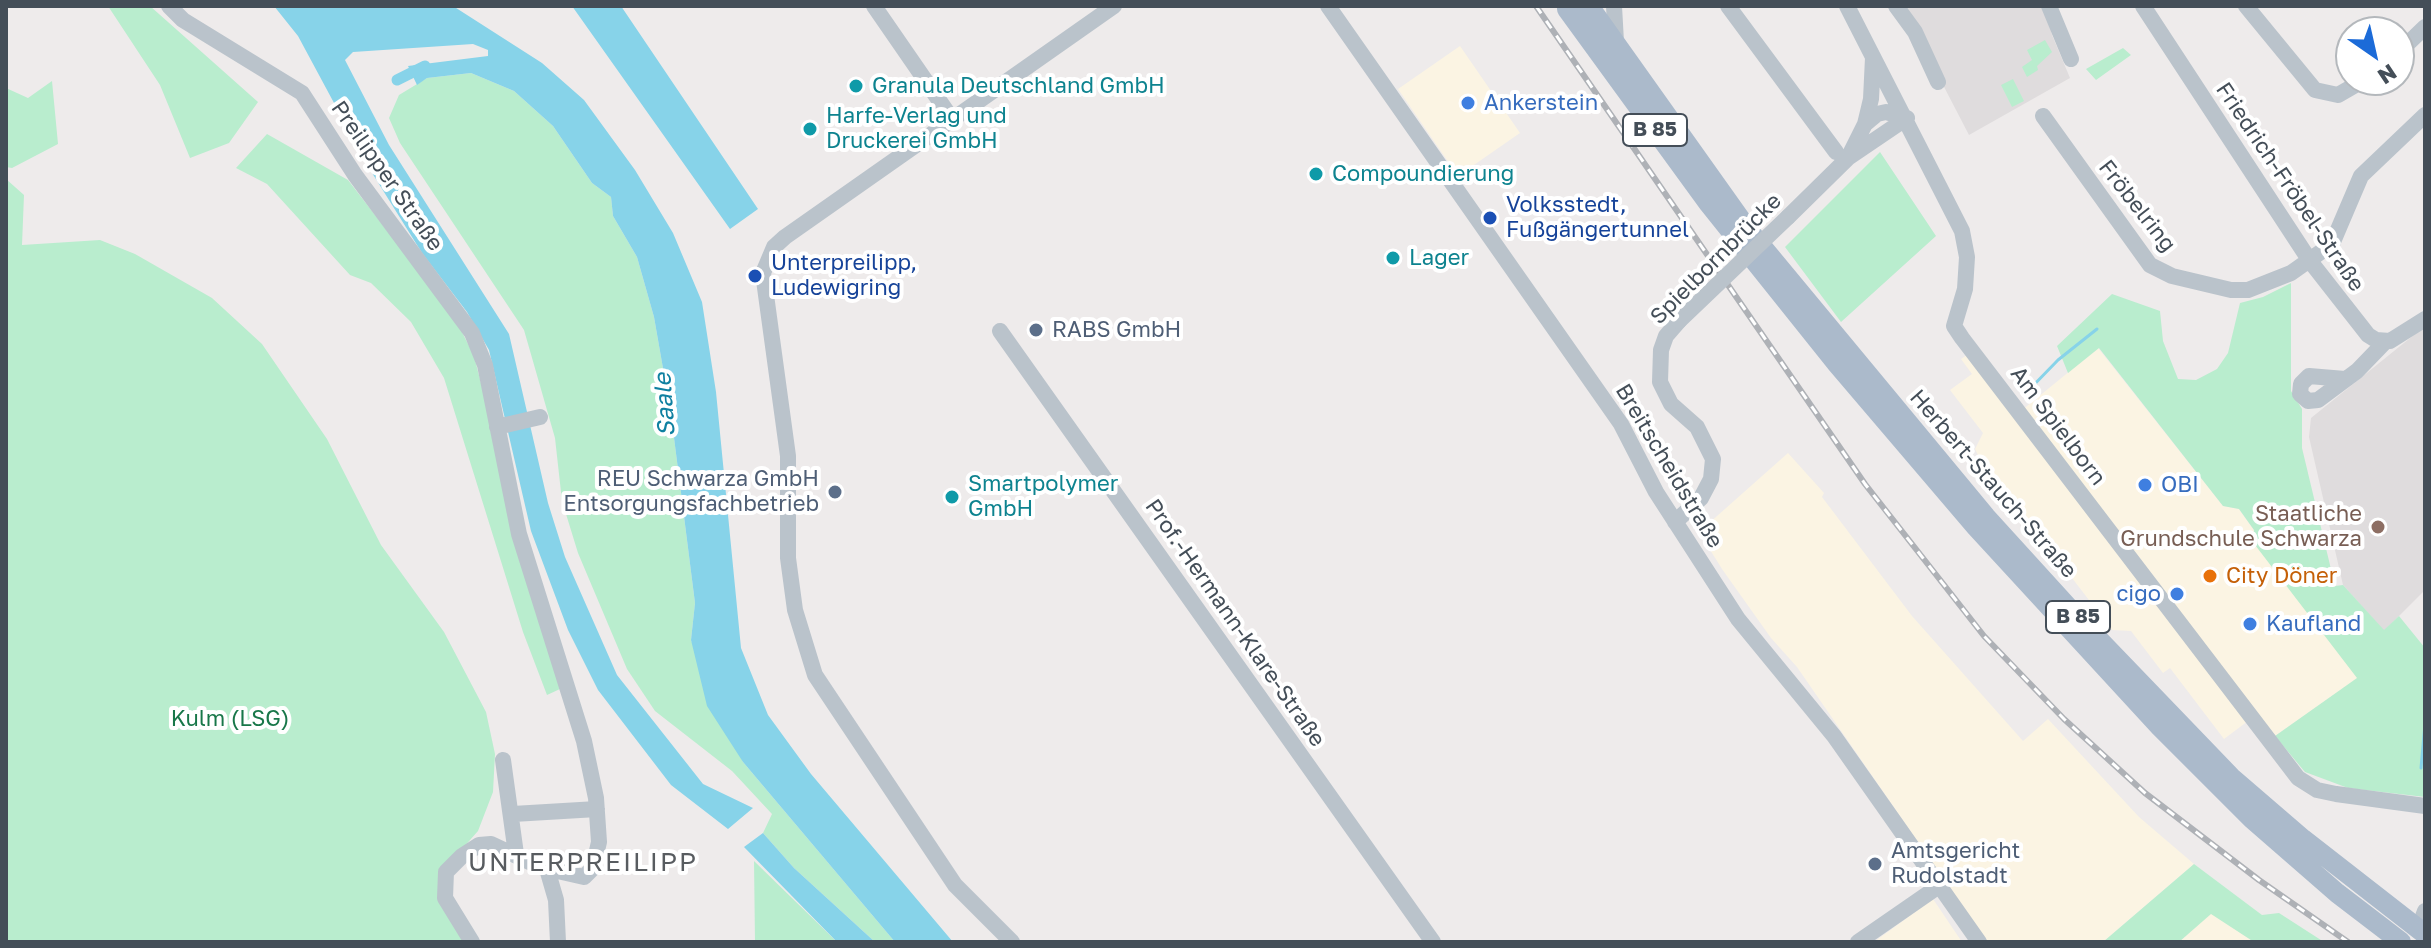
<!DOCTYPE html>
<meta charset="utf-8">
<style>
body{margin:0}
#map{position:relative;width:2431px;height:948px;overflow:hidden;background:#eeebeb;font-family:"Golos Text",sans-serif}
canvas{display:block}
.frame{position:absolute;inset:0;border:8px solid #444e58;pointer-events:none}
.north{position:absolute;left:2335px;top:16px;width:80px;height:80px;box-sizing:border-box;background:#fff;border:2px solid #b4b8bc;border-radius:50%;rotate:146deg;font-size:22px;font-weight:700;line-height:32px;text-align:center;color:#444e58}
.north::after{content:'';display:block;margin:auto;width:28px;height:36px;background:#1c6bd8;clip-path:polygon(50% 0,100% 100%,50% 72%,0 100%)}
</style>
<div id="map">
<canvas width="2431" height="948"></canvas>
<div class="frame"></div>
<div class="north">N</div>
</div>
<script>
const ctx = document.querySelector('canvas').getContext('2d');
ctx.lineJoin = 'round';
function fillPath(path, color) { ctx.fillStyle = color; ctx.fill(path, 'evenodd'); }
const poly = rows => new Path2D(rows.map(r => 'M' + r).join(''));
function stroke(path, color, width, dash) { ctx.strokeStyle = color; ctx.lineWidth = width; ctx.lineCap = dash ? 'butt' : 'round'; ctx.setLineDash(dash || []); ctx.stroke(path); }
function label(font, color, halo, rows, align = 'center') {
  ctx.font = font + ' "Golos Text",sans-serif'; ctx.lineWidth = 8; ctx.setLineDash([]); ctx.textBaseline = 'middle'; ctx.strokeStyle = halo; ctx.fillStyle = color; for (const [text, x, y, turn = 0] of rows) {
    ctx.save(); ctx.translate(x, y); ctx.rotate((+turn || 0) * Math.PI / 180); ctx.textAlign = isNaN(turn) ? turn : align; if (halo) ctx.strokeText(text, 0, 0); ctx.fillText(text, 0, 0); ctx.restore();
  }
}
fillPath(poly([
 [1460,46,1520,133,1458,176,1398,89],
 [2098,348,2223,506,2239,509,2358,678,2275,736,2248,721,2224,739,2170,668,2163,673,2131,631,2112,630,1979,457,1975,449,1983,433,1950,390,1972,374,1961,359,1973,351,2021,411],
 [1788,453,1824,493,1822,497,1912,616,2023,741,2048,719,2139,817,2194,864,2103,942,1987,942,1797,667,1771,638,1722,569,1699,532],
 [1933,899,1962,942,1874,942],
 [2211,913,2254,942,2179,942]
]), '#fbf4e3');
fillPath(poly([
 [1902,6,2046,6,2052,35,2070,78,1969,135],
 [2425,326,2425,590,2384,631,2343,585,2309,437,2311,418]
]), '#dfdcdd');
fillPath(poly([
 [108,6,150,6,258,102,229,143,190,158,160,85],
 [2045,40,2052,52,2037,66,2038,70,2027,77,2022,67,2032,60,2027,50],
 [2123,48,2131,55,2096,80,2086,69],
 [471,73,514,91,553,126,592,183,611,197,613,216,637,257,654,317,671,414,695,603,691,640,743,762,895,942,875,942,794,868,763,833,772,814,732,771,655,711,627,669,578,553,562,501,555,438,524,330,400,143,389,118,399,95,427,78],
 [2013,79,2024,101,2012,107,2001,85],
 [52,81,58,144,12,168,6,167,6,88,28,98],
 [267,134,348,180,456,320,474,356,560,689,547,695,523,632,444,378,411,322,371,283,350,275,267,184,236,168],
 [1880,152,1936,236,1841,322,1785,247],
 [6,179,24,195,22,245,100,240,135,254,212,298,262,344,327,439,381,545,444,632,486,712,495,754,493,792,478,831,439,875,467,942,6,942],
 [2291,283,2291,391,2302,409,2302,448,2335,586,2343,585,2384,630,2399,616,2425,648,2425,797,2348,788,2305,772,2275,736,2357,678,2252,541,2254,530,2239,509,2223,506,2099,348,2068,373,2057,346,2112,294,2160,311,2163,341,2178,379,2196,380,2217,369,2228,353,2240,303,2263,297],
 [754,861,837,942,755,942],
 [2194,864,2262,915,2279,913,2324,942,2254,942,2211,914,2179,942,2103,942]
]), '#b9edce');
fillPath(poly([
 [274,6,453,6,542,63,584,100,635,170,673,233,702,302,716,392,741,648,768,715,811,774,953,942,895,942,743,762,707,706,691,640,695,603,671,414,654,317,637,257,613,216,611,197,592,183,553,126,514,91,471,73,427,78,417,85,408,66,488,56,488,50,473,44,353,52,345,60,389,145,509,334,548,503,565,557,617,675,703,784,753,808,728,829,671,785,598,690,568,630,531,531,489,350,467,312,422,253,369,168,298,36],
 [572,6,621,6,758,209,730,229],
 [763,833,794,868,875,942,837,942,744,847]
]), '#87d3e9');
stroke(poly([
 [2025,394,2058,360,2097,329],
 [2421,768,2425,724]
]), '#87d3e9', 3);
stroke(poly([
 [397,80,425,66]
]), '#87d3e9', 11);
stroke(poly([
 [169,6,183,20,302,93,355,175,472,333,485,365,519,534,584,741,596,798,599,842,593,868,584,877,540,867,491,844,479,845,462,856,446,872,445,898,472,942],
 [874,6,952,119],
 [1328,6,1621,424,1656,492,1738,619,1834,736,1979,942],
 [1614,6,1616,42],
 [1728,6,1836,152],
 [1847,6,1962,231,1967,257,1965,289,1954,326,1962,338,2298,778,2317,790,2336,794,2425,806],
 [1896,6,1915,32,1938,82],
 [2049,6,2071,59],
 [2143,6,2310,261,2368,335,2376,340,2390,341,2425,319],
 [2246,6,2315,90,2338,95,2364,80],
 [2399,52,2425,27],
 [2043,116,2150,265,2172,276,2231,290,2248,290,2291,273,2332,244,2361,176,2425,115],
 [1865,124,1877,114,1886,112,1907,118],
 [1850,154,1865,124,1871,99,1873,58],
 [1788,217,1848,158,1907,118],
 [1000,331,1433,942],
 [2345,379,2309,376,2301,384,2300,394,2308,401,2318,400,2357,371,2385,342],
 [497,427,540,417],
 [1675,522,1701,498,1711,479,1713,459,1697,427,1671,404,1660,382,1661,350,1666,336,1679,321],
 [503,760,516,854],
 [513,814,597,809],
 [547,869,556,900,558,942],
 [2418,930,2425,911],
 [1012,942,955,885,815,675,795,610,788,558,788,456,763,273,774,247,785,237,1114,6],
 [1858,942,1939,886]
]), '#bac3cb', 16);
stroke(poly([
 [1567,9,1709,204,1837,364,1976,527,2160,727,2252,819,2337,893,2401,942],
 [1574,17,1589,6,1749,231,1986,517,2077,617,2231,777,2303,839,2425,934]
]), '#abbacb', 20);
const rail = poly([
 [1536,6,1865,484,1984,636,2064,719,2145,793,2259,880,2348,942]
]);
stroke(rail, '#aeb1b6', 6);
stroke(rail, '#fff', 3, [9]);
stroke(poly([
 [1679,321,1788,217]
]), '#bac3cb', 16);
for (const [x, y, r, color] of [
 [856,86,8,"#0f9aa8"],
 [1468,103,8,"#3f7fe0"],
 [810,129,8,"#0f9aa8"],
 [1316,174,8,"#0f9aa8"],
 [1490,218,8,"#1a4fb4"],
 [1393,258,8,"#0f9aa8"],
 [755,276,8,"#1a4fb4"],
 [1036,330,8,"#5c6f8a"],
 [2145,485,8,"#3f7fe0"],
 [835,492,8,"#5c6f8a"],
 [952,497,8,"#0f9aa8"],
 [2378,527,8,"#8d6e63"],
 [2210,576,8,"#e8710a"],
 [2177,594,8,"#3f7fe0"],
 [2250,624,8,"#3f7fe0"],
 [1875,864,8,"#5c6f8a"]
]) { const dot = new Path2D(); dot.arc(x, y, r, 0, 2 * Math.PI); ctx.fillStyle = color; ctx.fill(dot); stroke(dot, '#fff', 3); }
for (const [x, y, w] of [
 [1655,130,64],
 [2078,617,64]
]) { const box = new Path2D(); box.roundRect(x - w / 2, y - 16, w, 32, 6); ctx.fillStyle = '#fff'; ctx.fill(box); stroke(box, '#444e58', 2); }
label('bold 20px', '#444e58', null, [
 ["B 85",1655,130],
 ["B 85",2078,617]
]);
label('22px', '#0d838f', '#fff', [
 ["Granula Deutschland GmbH",872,86],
 ["Harfe-Verlag und",826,116],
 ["Druckerei GmbH",826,141],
 ["Compoundierung",1332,174],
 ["Lager",1409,258],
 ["Smartpolymer",968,484],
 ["GmbH",968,509]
], 'left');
label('22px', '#366cbe', '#fff', [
 ["Ankerstein",1484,103],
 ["OBI",2161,485],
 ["cigo",2161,594,"right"],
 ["Kaufland",2266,624]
], 'left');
label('22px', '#444e58', '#fff', [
 ["Preilipper Straße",387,176,55],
 ["Friedrich-Fröbel-Straße",2290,187,56],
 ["Fröbelring",2137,206,52],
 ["Spielbornbrücke",1716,259,-45],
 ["Am Spielborn",2058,426,53],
 ["Breitscheidstraße",1669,466,59],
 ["Herbert-Stauch-Straße",1993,484,49],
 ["Prof.-Hermann-Klare-Straße",1235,623,55]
]);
label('22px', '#164399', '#fff', [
 ["Volksstedt,",1506,205],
 ["Fußgängertunnel",1506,230],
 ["Unterpreilipp,",771,263],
 ["Ludewigring",771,288]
], 'left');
label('22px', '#4e5e75', '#fff', [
 ["RABS GmbH",1052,330],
 ["REU Schwarza GmbH",819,479,"right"],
 ["Entsorgungsfachbetrieb",819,504,"right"],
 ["Amtsgericht",1891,851],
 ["Rudolstadt",1891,876]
], 'left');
label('22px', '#785e54', '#fff', [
 ["Staatliche",2362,514],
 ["Grundschule Schwarza",2362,539]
], 'right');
label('22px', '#c56008', '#fff', [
 ["City Döner",2226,576]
], 'left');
label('22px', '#187749', '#fff', [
 ["Kulm (LSG)",230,719]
]);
label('italic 24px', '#0f80a1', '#fff', [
 ["Saale",665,405,-94]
]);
ctx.letterSpacing = '2px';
label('26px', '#585c60', '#fff', [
 ["UNTERPREILIPP",583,863]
]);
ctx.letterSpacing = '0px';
</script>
